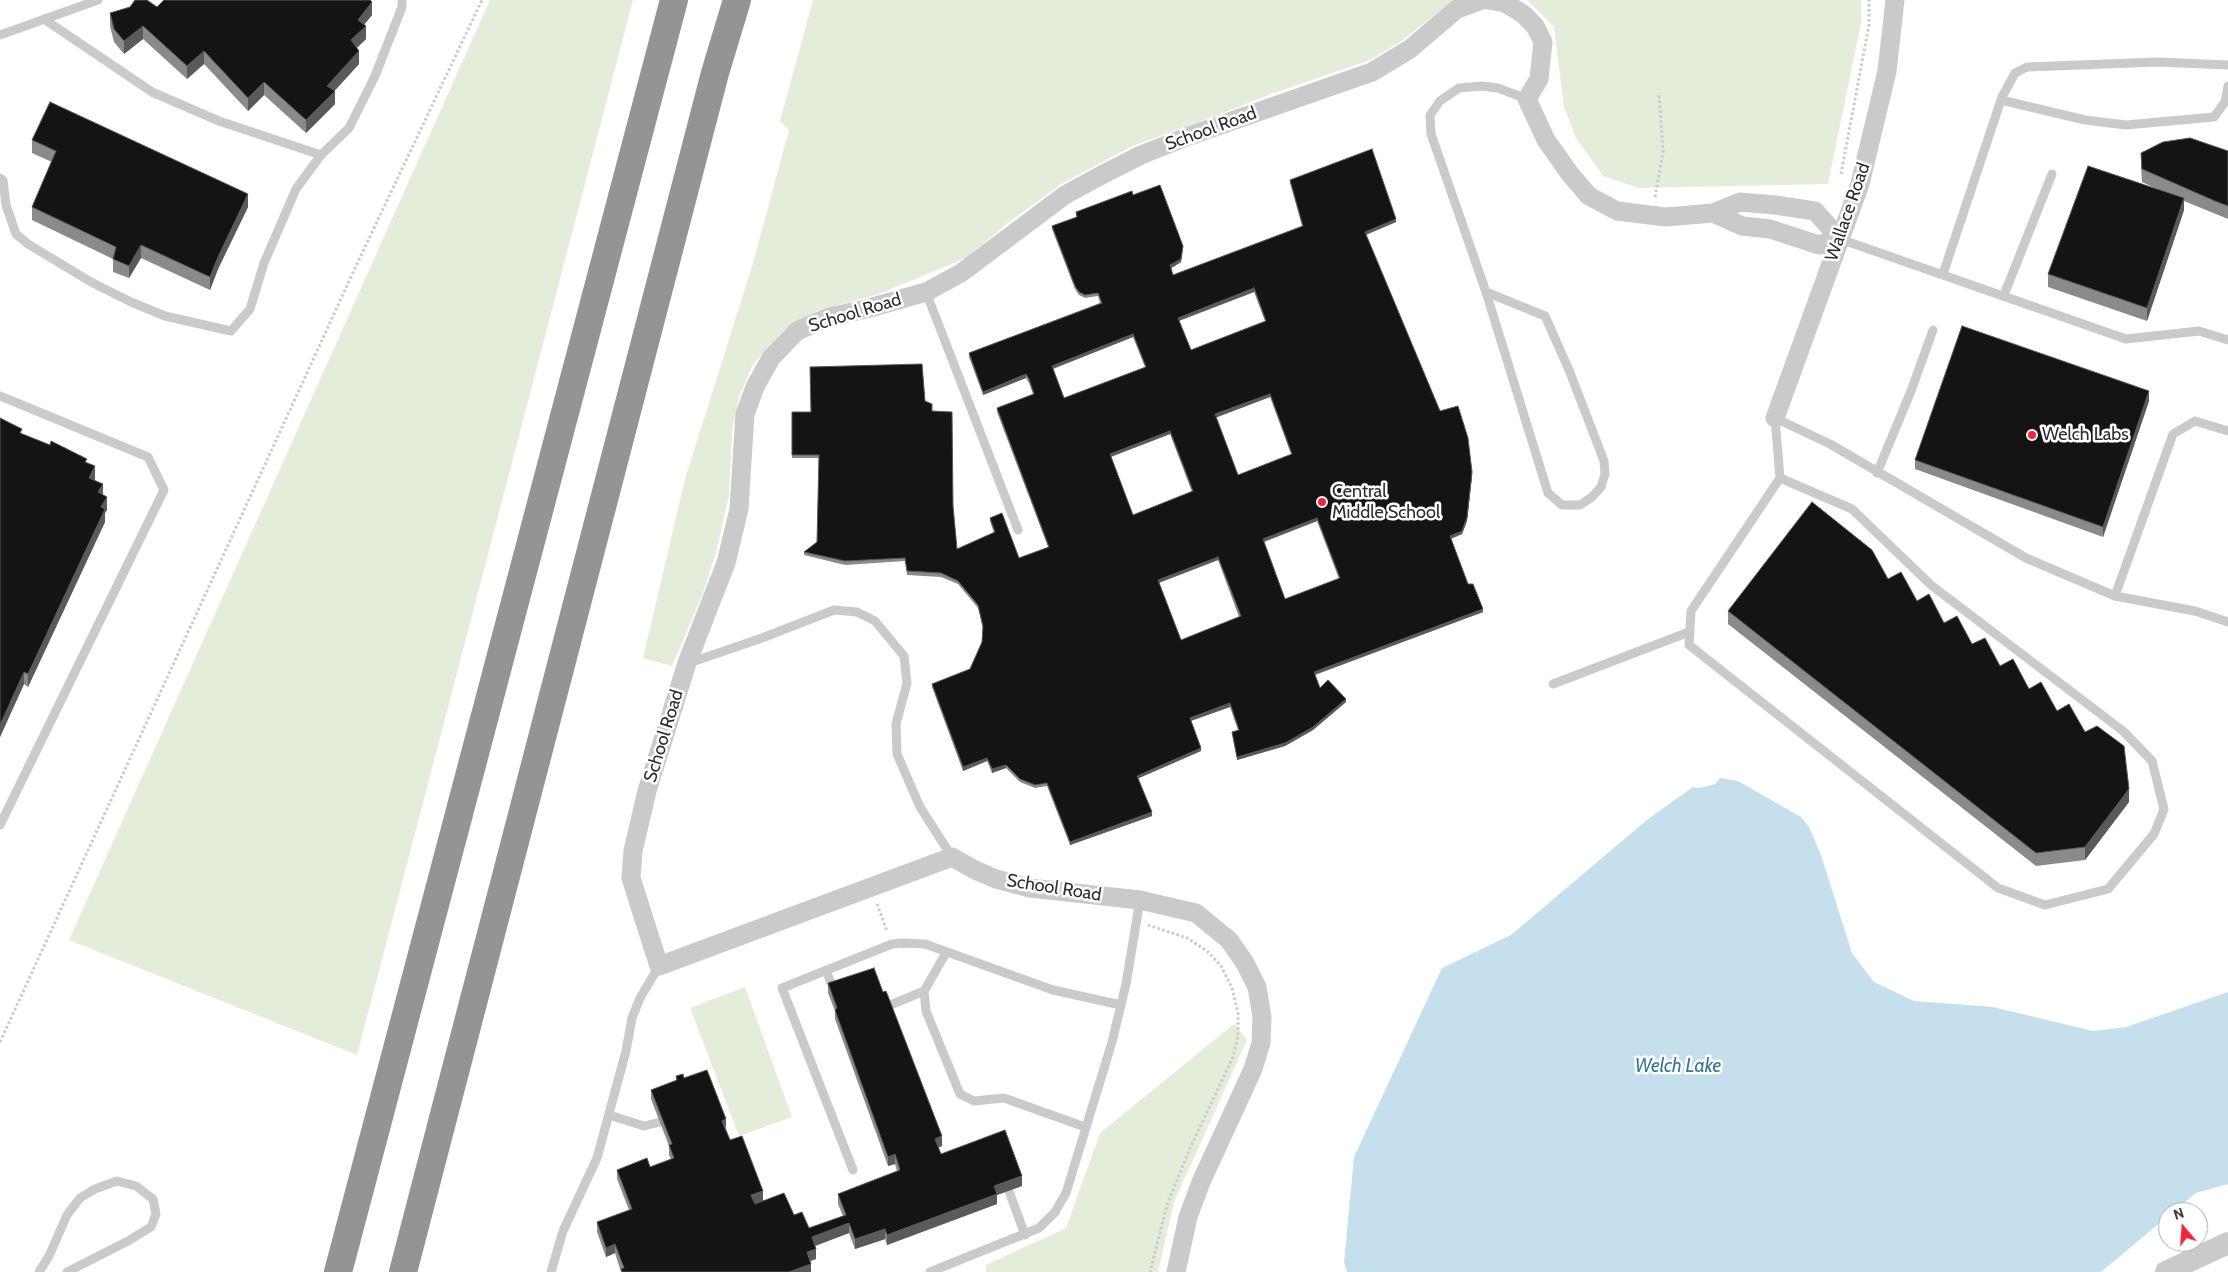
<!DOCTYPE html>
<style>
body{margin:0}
#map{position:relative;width:2228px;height:1272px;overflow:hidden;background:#fff;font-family:Cabin,sans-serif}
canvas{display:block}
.north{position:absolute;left:2158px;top:1202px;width:50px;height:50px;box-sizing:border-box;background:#fff;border:1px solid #ababab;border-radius:50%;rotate:342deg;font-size:14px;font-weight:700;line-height:20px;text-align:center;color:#2d2d2d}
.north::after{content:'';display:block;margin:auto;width:18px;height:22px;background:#ed263f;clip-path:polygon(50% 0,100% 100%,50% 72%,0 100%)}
</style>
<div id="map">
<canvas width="2228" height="1272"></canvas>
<div class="north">N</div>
</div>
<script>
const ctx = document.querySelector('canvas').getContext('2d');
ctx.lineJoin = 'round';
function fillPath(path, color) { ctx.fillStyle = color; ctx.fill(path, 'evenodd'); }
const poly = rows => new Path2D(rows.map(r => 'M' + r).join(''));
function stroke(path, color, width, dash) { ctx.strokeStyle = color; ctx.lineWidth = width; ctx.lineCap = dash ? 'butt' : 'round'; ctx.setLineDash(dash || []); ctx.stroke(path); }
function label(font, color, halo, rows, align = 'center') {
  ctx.font = font + ' Cabin,sans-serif'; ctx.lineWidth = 5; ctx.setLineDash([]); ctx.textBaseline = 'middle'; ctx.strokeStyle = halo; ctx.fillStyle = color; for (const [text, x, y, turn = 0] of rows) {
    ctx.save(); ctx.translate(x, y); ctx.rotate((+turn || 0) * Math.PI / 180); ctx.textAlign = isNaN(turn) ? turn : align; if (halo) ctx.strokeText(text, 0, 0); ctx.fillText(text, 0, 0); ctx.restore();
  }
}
fillPath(poly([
 [490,0,633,0,357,1055,69,940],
 [813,0,1454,0,1400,42,1370,60,1271,94,1218,115,1132,146,1061,184,1005,225,968,257,879,294,819,310,787,327,753,364,739,397,732,431,729,495,717,549,703,593,672,666,643,658,685,479,753,263,789,130,780,121],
 [1527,0,1861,0,1861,23,1828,184,1639,188,1603,176,1576,138,1564,107,1554,27],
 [745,987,792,1117,739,1136,690,1008],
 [1234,1024,1247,1040,1174,1202,1158,1272,986,1272,986,1265,1066,1228,1100,1133]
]), '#e4ecda');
fillPath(poly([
 [1720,778,1738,781,1801,817,1809,827,1821,855,1852,953,1874,982,1914,1001,1993,1007,2093,1031,2126,1027,2228,992,2228,1184,2196,1193,2173,1212,2168,1212,2168,1216,2101,1272,1347,1272,1344,1262,1354,1157,1442,968,1511,935,1648,819,1693,787,1699,788,1715,784]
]), '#c5dfed');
stroke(poly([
 [1841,174,1869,25,1869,0],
 [1655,197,1663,152,1659,94],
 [877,904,887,931],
 [1148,925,1187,938,1207,951,1221,966,1232,988,1238,1013,1238,1036,1233,1057,1190,1148,1167,1205,1150,1272],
 [0,1042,356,266,482,0]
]), '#cacaca', 3, [2.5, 2.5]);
stroke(poly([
 [44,19,152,92,219,121,321,155],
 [0,35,98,0],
 [2001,100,2085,120,2126,125,2214,117,2225,102,2228,86],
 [0,178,3,180,6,205,16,234,28,244,91,282,131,302,165,316,231,331,250,309,264,263,296,189,321,155,349,128,375,76,402,7,402,0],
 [1840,239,2126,339,2199,331,2228,340],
 [1943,274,2002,97,2015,73,2027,67,2158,62,2228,65],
 [926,292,1018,530],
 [1486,292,1545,316,1569,370,1604,461,1605,474,1601,487,1592,497,1580,505,1562,505,1548,493,1486,292,1431,134,1430,115,1440,101,1459,88,1482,86,1498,88,1527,99],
 [2004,295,2052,174],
 [0,396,148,457,164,490,0,825],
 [1877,473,1911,391,1933,330],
 [1780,478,1852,509,1931,585,2123,731,2152,761,2164,809,2154,834,2108,889,2045,905,1998,888,1689,645,1691,611,1780,478,1775,418,1830,444,2026,558,2115,596,2195,611,2228,622],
 [2115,596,2173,434,2195,421,2228,431],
 [689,663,762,638,834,610,857,612,875,621,904,656,907,683,896,724,897,754,920,807,952,857],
 [1553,684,1689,632],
 [946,953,924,991,926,1011,960,1094,974,1101,1004,1098,1085,1127],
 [826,970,834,991],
 [888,1006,924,991],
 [609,1115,644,1126,660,1122],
 [853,1170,782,988,892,944,903,943,925,944,1053,990,1121,1005],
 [1009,1191,1025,1235],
 [39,1272,49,1256,67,1215,80,1198,95,1189,117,1181,136,1186,153,1199,156,1214,151,1227,128,1241,67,1272],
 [551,1272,563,1231,597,1158,626,1051,632,1018,640,998,659,966],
 [930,1272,1039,1228,1055,1212,1066,1193,1112,1042,1126,984,1140,900]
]), '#cacaca', 9);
stroke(poly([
 [1488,0,1505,3,1523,14,1535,26,1543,42,1539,79,1527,99,1546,140,1570,174,1589,196,1617,211,1666,217,1713,213,1740,202,1775,205,1815,211,1840,239],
 [1713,213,1742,226,1770,229,1819,245,1840,239],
 [1775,418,1860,184,1887,71,1895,0],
 [1176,1272,1188,1217,1201,1182,1253,1069,1261,1043,1262,1017,1257,987,1245,963,1229,940,1196,913,1140,900,1030,888,996,879,975,870,952,857,659,966,631,878,633,851,647,791,687,663,726,563,739,509,745,414,755,387,771,358,797,331,829,317,866,309,926,292,961,273,1065,195,1098,177,1141,155,1189,136,1372,72,1410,49,1457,9,1482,0]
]), '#cacaca', 19);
stroke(poly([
 [2166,1272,2228,1243]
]), '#cacaca', 22);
stroke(poly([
 [338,1272,674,0],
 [403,1272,715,73,737,0]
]), '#949494', 28);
fillPath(poly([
 [372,2,372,15,364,25,366,39,357,48,359,64,334,91,335,104,306,133,264,95,248,111,204,64,187,79,143,39,124,54,114,42,110,26,110,13,157,7],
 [32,140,248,207,218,269,210,290,141,258,129,278,113,272,113,259,32,220,32,207,52,162,32,153],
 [2228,151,2228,219,2184,201,2184,210,2147,321,2048,287,2048,274,2157,189,2142,182,2141,166,2141,153],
 [1290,180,1396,222,1366,235,1440,411,1472,476,1467,521,1462,534,1451,539,1468,584,1483,612,1315,675,1320,688,1346,702,1313,730,1285,746,1237,760,1232,732,1238,730,1230,707,1191,721,1201,751,1138,778,1152,816,1070,845,1047,786,1035,788,1020,782,1006,768,992,773,987,761,963,771,932,687,932,684,970,669,982,642,983,629,978,608,958,584,941,577,907,575,905,561,845,565,804,555,804,552,817,542,819,458,792,458,792,412,811,412,925,401,932,411,953,506,957,549,994,533,990,521,990,518,1019,558,1048,547,997,412,997,408,1033,394,1029,383,1026,378,983,395,969,357,969,353,1100,303,1098,296,1085,298,1079,295,1075,289,1052,229,1052,226,1077,217,1076,212,1133,195,1183,249,1181,262,1171,268,1173,275,1302,226,1290,183],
 [1254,292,1265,321,1191,350,1179,321],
 [1133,337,1145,367,1064,398,1053,369],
 [1270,397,1291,454,1238,475,1216,417],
 [1170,434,1192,492,1133,515,1111,457],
 [1317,521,1339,579,1285,599,1264,542],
 [1218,560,1239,617,1181,640,1159,583],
 [2149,401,2103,537,1915,469,1915,460],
 [0,418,22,434,87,463,95,479,95,480,103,495,107,510,105,513,105,522,28,687,24,684,0,737],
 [1888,579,2085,732,2129,802,2085,860,2036,866,1728,624,1728,611],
 [828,983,942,1146,938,1147,941,1154,1022,1186,997,1195,997,1204,887,1245,885,1239,855,1249,849,1233,815,1246,816,1259,810,1261,811,1272,621,1272,615,1253,606,1257,597,1232,597,1222,629,1210,617,1179,617,1170,650,1167,671,1159,669,1155,669,1146,651,1099,651,1090,676,1081,676,1076,684,1078,726,1129,730,1140,763,1200,794,1215,809,1228,843,1216,838,1204,838,1194,897,1171,895,1164,888,1166,835,1019,835,1011,828,993]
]), '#8a8a8a');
fillPath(poly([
 [372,2,372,15,358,32,358,20],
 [143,26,143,39,124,54,124,41],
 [366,26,366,39,351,53,351,40],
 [204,51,204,64,187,79,187,66],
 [359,51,359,64,329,97,335,91,335,104,306,133,306,120,327,86],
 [264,82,264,95,248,111,248,98],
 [248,194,248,207,218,269,210,290,210,277,218,257],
 [2184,198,2184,210,2147,321,2147,308],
 [1396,219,1396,222,1365,235,1365,232],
 [141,245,141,258,129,278,129,266],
 [1183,246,1181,262,1170,269,1170,265],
 [1254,288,1254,292,1178,321,1178,318],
 [1133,334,1133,337,1052,369,1052,366],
 [1026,374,1026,378,983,395,983,392],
 [2149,391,2149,401,2103,537,2103,527],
 [1270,394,1270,397,1215,418,1215,414],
 [1170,431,1170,434,1110,457,1110,454],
 [95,466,95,479,89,490,89,478],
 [1472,476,1467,521,1462,534,1450,539,1450,536],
 [103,484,103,497,98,492],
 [107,497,107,510,105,513,105,522,28,687,28,674,101,507],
 [1317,518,1317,521,1263,542,1263,539],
 [1218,557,1218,560,1158,583,1158,580],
 [1483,609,1483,612,1314,675,1314,672],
 [24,672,24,684,0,737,0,725],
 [1346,699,1346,702,1313,730,1285,746,1237,760,1237,757],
 [1230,703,1230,707,1190,721,1190,718],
 [1201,748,1201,751,1137,779,1137,776],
 [987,758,987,761,963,771,963,767],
 [1006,765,1006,768,992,773,992,769],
 [2129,789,2129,802,2085,860,2085,847],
 [1152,812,1152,816,1070,845,1070,842],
 [726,1119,726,1129,722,1121],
 [942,1136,942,1146,935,1149,935,1139],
 [895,1154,895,1164,888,1166,888,1157],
 [1022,1176,1022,1186,997,1195,997,1204,887,1245,887,1235,994,1186],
 [763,1191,763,1201,751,1205,751,1195],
 [849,1223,849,1233,812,1247,812,1237],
 [885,1229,885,1239,855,1249,855,1239],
 [615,1244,615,1253,606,1257,606,1248],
 [816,1249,816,1259,807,1262,807,1252],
 [811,1264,811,1272,789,1272]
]), '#5a5a5a');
const building = poly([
 [135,0,147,0,157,7,164,0,370,0,372,2,358,20,366,26,351,40,359,51,327,86,335,91,306,120,264,82,248,98,204,51,187,66,143,26,124,41,114,29,110,13,130,7,135,0],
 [50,102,248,194,218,257,210,277,141,245,129,266,113,259,116,247,32,207,56,151,32,140,50,102],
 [2190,138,2228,151,2228,206,2215,201,2142,169,2141,153,2163,142,2190,138],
 [1372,149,1396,219,1365,232,1440,411,1458,406,1468,438,1472,472,1467,517,1462,531,1450,536,1468,584,1473,584,1483,609,1314,672,1320,688,1328,680,1346,699,1313,727,1285,743,1237,757,1232,732,1239,730,1230,703,1190,718,1201,748,1137,776,1152,812,1070,842,1047,783,1035,785,1020,779,1006,765,992,769,987,758,963,767,932,684,970,669,982,642,983,626,978,605,958,581,941,573,907,571,905,558,845,561,804,552,817,542,819,455,792,455,792,412,811,412,810,367,922,364,925,401,932,404,932,411,952,412,953,506,957,549,995,532,990,518,1002,513,1019,558,1049,547,997,408,1034,394,1029,379,1026,374,983,392,969,353,1102,303,1098,293,1085,295,1079,292,1075,286,1052,226,1077,217,1076,212,1132,191,1133,195,1160,185,1183,246,1181,259,1170,265,1173,275,1303,226,1290,180,1372,149],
 [1254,288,1266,321,1191,350,1178,318,1254,288],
 [1133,334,1146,367,1064,398,1052,366,1133,334],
 [1270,394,1292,454,1238,475,1215,414,1270,394],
 [1170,431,1193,491,1133,515,1110,454,1170,431],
 [1317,518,1340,578,1285,599,1263,539,1317,518],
 [1218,557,1241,616,1181,640,1158,580,1218,557],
 [2088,166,2184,198,2147,308,2048,274,2088,166],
 [1962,326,2149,391,2103,527,1915,460,1962,326],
 [0,418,22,429,20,433,50,445,51,441,87,459,85,462,95,466,89,478,103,484,98,492,107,497,101,507,105,509,28,674,24,672,0,725,0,418],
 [1812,502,1872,550,1888,579,1901,572,1917,601,1929,594,1944,623,1957,616,1972,644,1985,638,2000,666,2013,659,2029,689,2041,682,2057,711,2069,704,2085,732,2097,726,2124,746,2129,789,2085,847,2036,853,1728,611,1812,502],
 [874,968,883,992,886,991,888,996,942,1136,935,1139,941,1154,1005,1130,1022,1176,994,1186,997,1194,887,1235,885,1229,855,1239,849,1223,812,1237,816,1249,807,1252,811,1264,789,1272,622,1272,621,1269,624,1268,615,1244,606,1248,597,1222,632,1209,617,1170,647,1158,650,1167,674,1158,669,1145,672,1144,651,1090,677,1080,676,1076,683,1074,684,1078,707,1070,726,1119,722,1121,730,1140,742,1136,763,1191,751,1195,755,1204,784,1193,794,1215,802,1212,809,1228,846,1215,838,1194,900,1170,895,1154,888,1157,835,1010,837,1008,828,983,874,968]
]);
fillPath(building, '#141414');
stroke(building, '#5a5a5a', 1);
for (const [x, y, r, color] of [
 [2032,435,5,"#ed263f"],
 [1322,502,5,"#ed263f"]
]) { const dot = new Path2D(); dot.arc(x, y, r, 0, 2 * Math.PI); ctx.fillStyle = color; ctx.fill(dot); stroke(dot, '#fff', 2); }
label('18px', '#2d2d2d', '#fff', [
 ["School Road",1211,129,-20],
 ["Wallace Road",1848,212,-71],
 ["School Road",855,313,-17],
 ["School Road",664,736,-73],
 ["School Road",1054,888,9]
]);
label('18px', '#2d2d2d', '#fff', [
 ["Welch Labs",2042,435],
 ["Central",1332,492],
 ["Middle School",1332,513]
], 'left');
label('italic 19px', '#387493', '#fff', [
 ["Welch Lake",1678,1066]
]);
</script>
